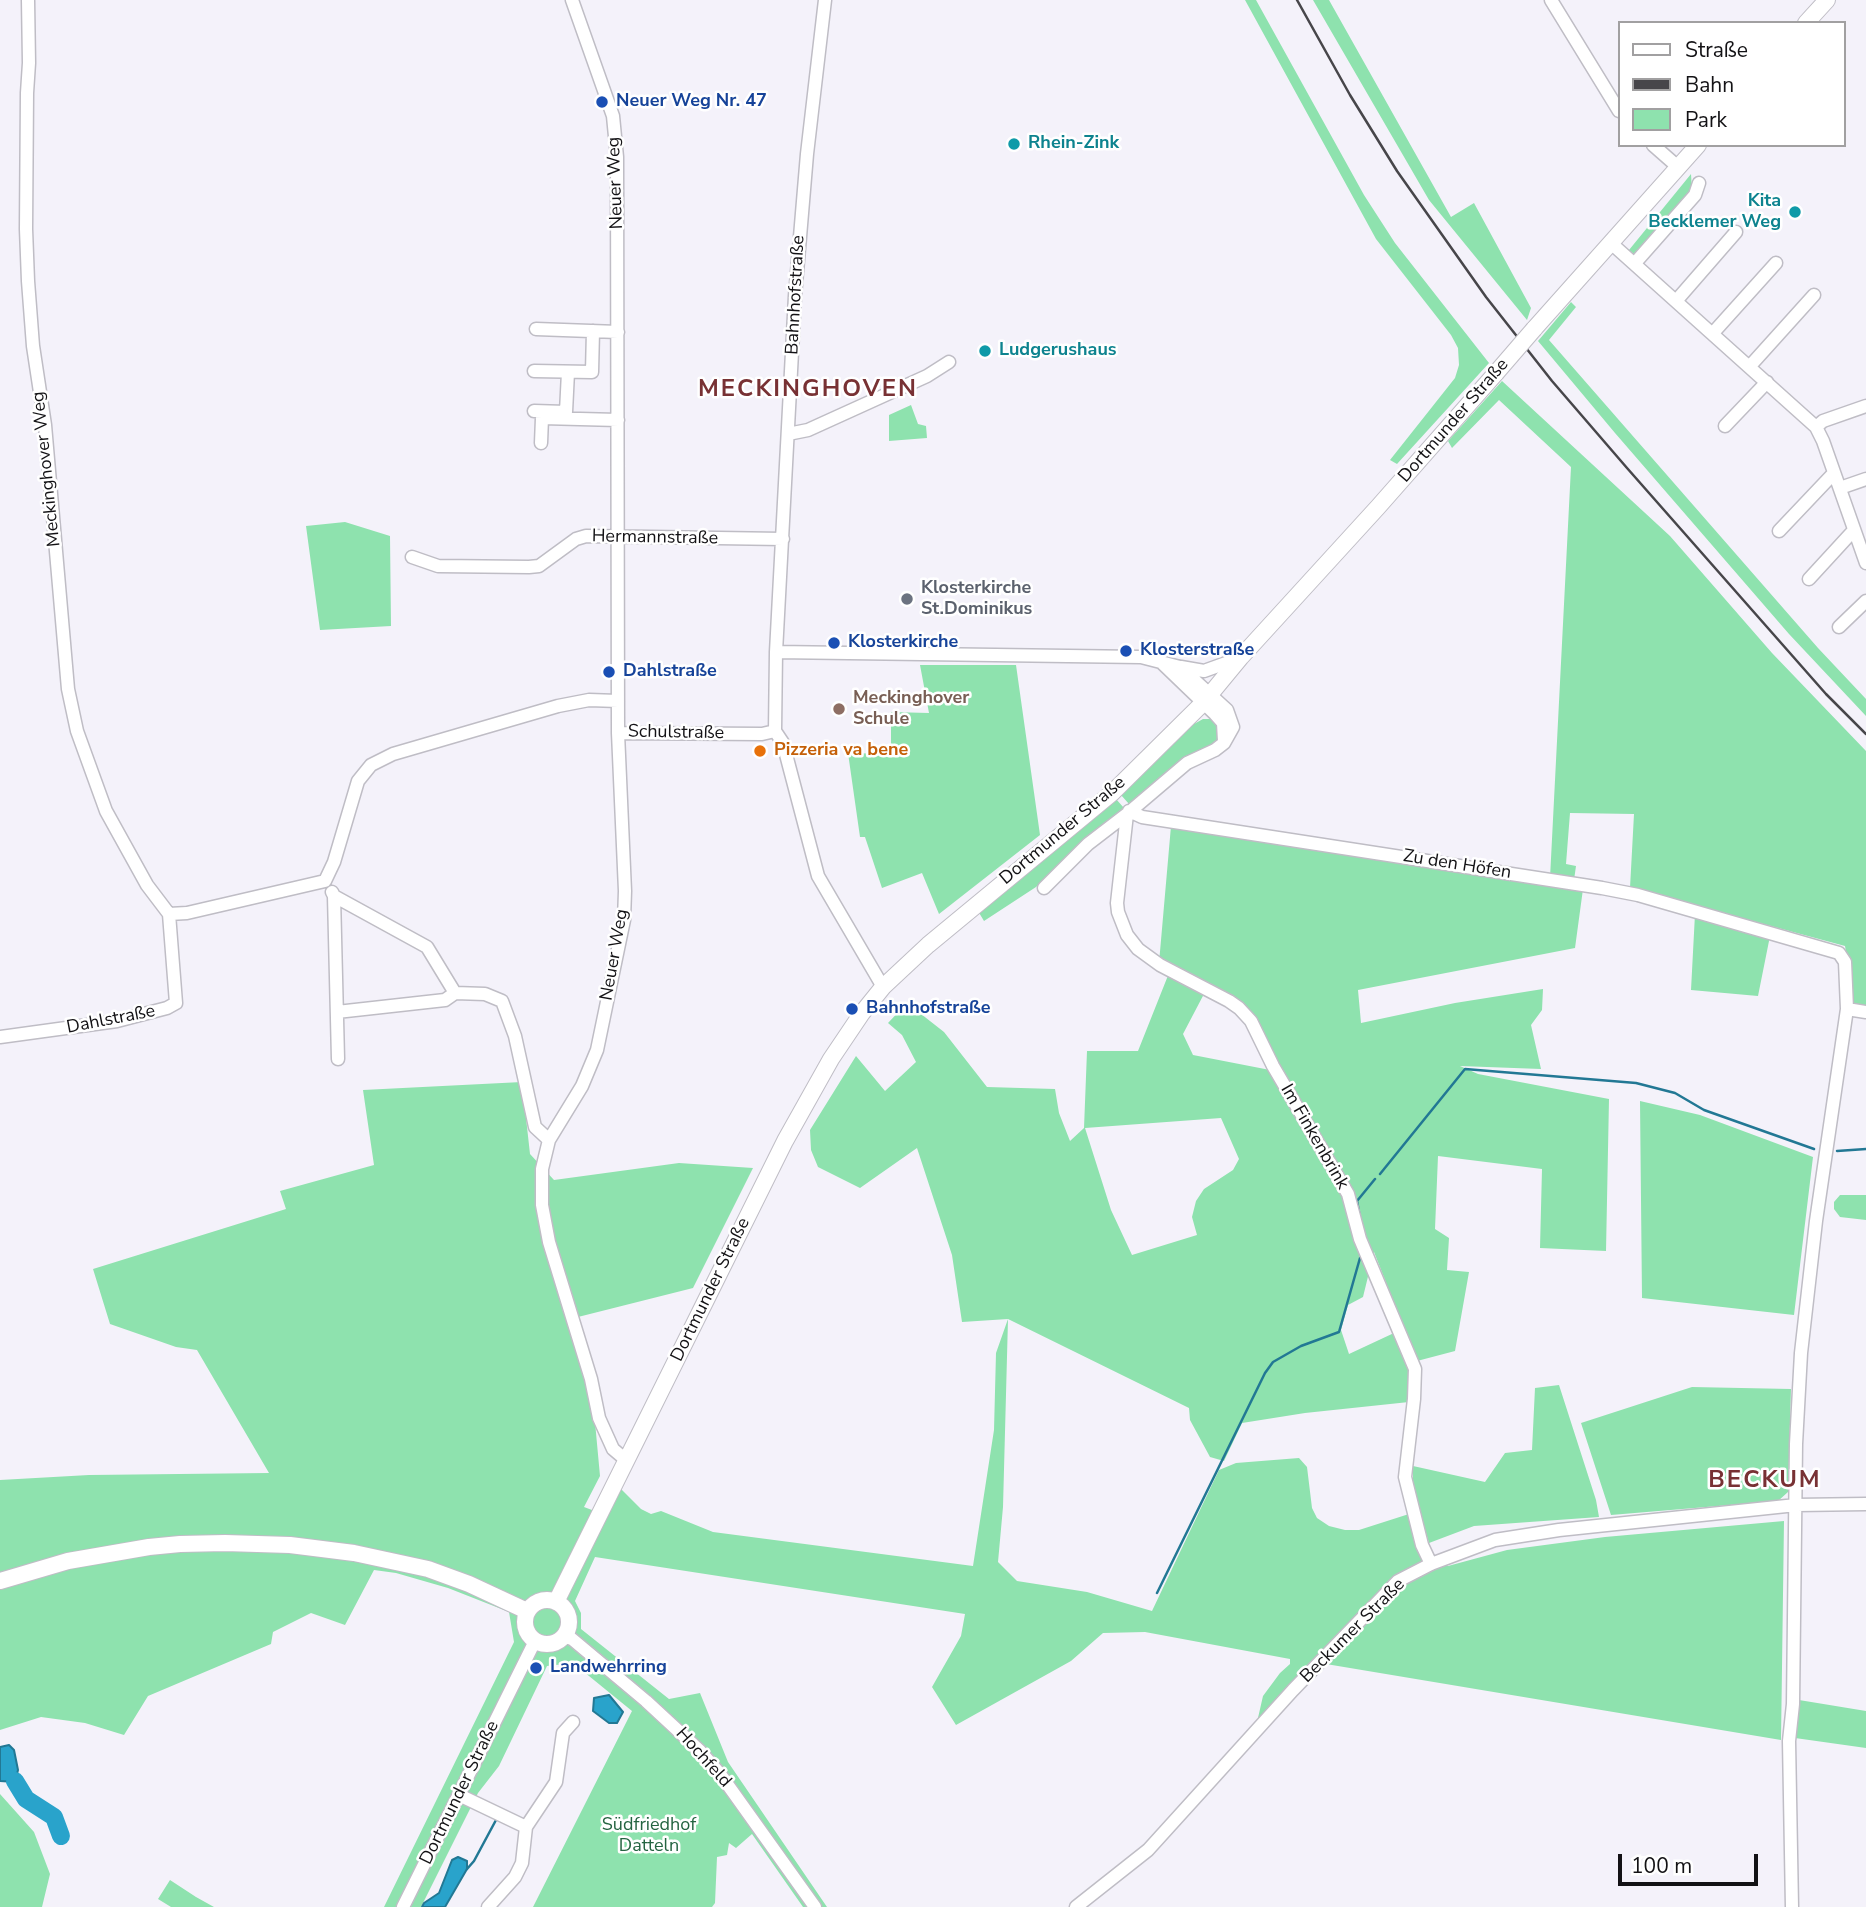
<!DOCTYPE html>
<meta charset="utf-8">
<style>
body{margin:0}
#map{position:relative;width:1866px;height:1907px;overflow:hidden;background:#f4f2fa;font-family:"Nunito Sans",sans-serif}
canvas{display:block}
.legend{position:absolute;left:1618px;top:21px;width:228px;height:126px;box-sizing:border-box;background:#fff;border:2px solid #a1a0a1;margin:0;padding:9px 12px;list-style:none;font-size:21px;color:#131215}
.legend li{display:flex;align-items:center;gap:14px;height:35px}
.legend b{width:35px;border:2px solid #a1a0a1}
.scale{position:absolute;left:1618px;top:1854px;width:140px;height:32px;box-sizing:border-box;border:4px solid #131215;border-top:0;padding-left:9px;font-size:21px;line-height:24px;white-space:nowrap;color:#131215;-webkit-text-stroke:5px #fff;paint-order:stroke}
</style>
<div id="map">
<canvas width="1866" height="1907"></canvas>
<ul class="legend">
<li><b style="height:9px;background:#fff"></b>Straße</li>
<li><b style="height:9px;background:#47464a"></b>Bahn</li>
<li><b style="height:19px;background:#8ee2ae"></b>Park</li>
</ul>
<div class="scale">100 m</div>
</div>
<script>
const ctx = document.querySelector('canvas').getContext('2d');
ctx.lineJoin = 'round';
function fillPath(path, color) { ctx.fillStyle = color; ctx.fill(path, 'evenodd'); }
const poly = rows => new Path2D(rows.map(r => 'M' + r).join(''));
function stroke(path, color, width, dash) { ctx.strokeStyle = color; ctx.lineWidth = width; ctx.lineCap = dash ? 'butt' : 'round'; ctx.setLineDash(dash || []); ctx.stroke(path); }
function label(font, color, halo, rows, align = 'center') {
  ctx.font = font + ' "Nunito Sans",sans-serif'; ctx.lineWidth = 5; ctx.setLineDash([]); ctx.textBaseline = 'middle'; ctx.strokeStyle = halo; ctx.fillStyle = color; for (const [text, x, y, turn = 0] of rows) {
    ctx.save(); ctx.translate(x, y); ctx.rotate((+turn || 0) * Math.PI / 180); ctx.textAlign = isNaN(turn) ? turn : align; if (halo) ctx.strokeText(text, 0, 0); ctx.fillText(text, 0, 0); ctx.restore();
  }
}
fillPath(poly([
 [1245,0,1256,0,1364,195,1395,243,1489,363,1397,464,1390,460,1455,378,1459,365,1458,348,1451,335,1376,239],
 [1313,0,1329,0,1451,217,1474,203,1531,308,1527,320,1429,200],
 [1691,174,1692,190,1635,255,1629,250],
 [1571,302,1576,307,1549,340,1818,648,1866,699,1866,716,1789,634,1615,433,1538,341],
 [1502,381,1670,536,1772,653,1866,751,1866,1006,1854,1003,1845,946,1630,888,1634,814,1570,813,1566,864,1576,866,1574,880,1550,878,1571,467,1499,400,1452,448,1448,441],
 [911,405,918,424,926,426,927,438,889,441,889,415],
 [345,522,390,536,391,626,320,630,306,526],
 [920,665,1016,665,1040,835,939,914,922,873,882,888,865,837,860,837,848,753,891,754,891,712,929,713],
 [1203,719,1211,719,1218,724,1220,738,1217,743,1174,766,1129,804,1121,795,1194,724],
 [1116,799,1124,808,1036,887,984,921,978,911],
 [1171,826,1583,889,1575,948,1358,990,1361,1023,1455,1003,1543,989,1542,1010,1531,1025,1541,1069,1460,1066,1478,1074,1609,1099,1606,1251,1540,1248,1542,1169,1438,1156,1435,1229,1449,1238,1447,1270,1469,1272,1455,1351,1417,1361,1374,1252,1363,1297,1348,1305,1341,1330,1349,1354,1394,1333,1410,1372,1409,1402,1305,1413,1242,1423,1224,1461,1210,1457,1190,1420,1189,1408,1008,1319,1003,1507,998,1562,1017,1581,1087,1592,1152,1611,1219,1470,1236,1463,1299,1458,1307,1467,1312,1508,1317,1518,1329,1526,1345,1530,1359,1530,1409,1514,1427,1563,1397,1580,1255,1731,1263,1696,1280,1673,1290,1664,1290,1659,1145,1632,1103,1633,1071,1661,956,1725,932,1687,961,1636,965,1614,595,1557,575,1601,581,1613,581,1629,669,1699,700,1693,728,1762,827,1907,803,1907,752,1834,736,1848,729,1843,727,1855,717,1857,715,1903,712,1907,533,1907,632,1711,573,1663,547,1666,499,1766,478,1793,421,1907,384,1907,514,1642,509,1612,448,1588,396,1573,374,1570,345,1625,311,1613,273,1632,271,1644,148,1696,124,1735,85,1723,41,1717,0,1730,0,1480,89,1475,269,1473,197,1350,176,1347,110,1324,93,1269,286,1209,280,1191,374,1165,363,1090,522,1082,530,1154,554,1180,679,1163,753,1168,693,1288,574,1318,591,1379,600,1476,584,1507,600,1513,615,1483,641,1509,651,1514,661,1511,713,1532,973,1566,994,1430,996,1353,1008,1319,962,1322,952,1255,917,1148,860,1188,818,1167,811,1150,810,1130,856,1056,885,1091,916,1062,902,1035,888,1023,907,1003,944,1032,987,1087,1055,1089,1059,1113,1070,1141,1084,1128,1087,1051,1138,1051,1169,973,1205,992,1183,1034,1193,1055,1270,1070,1253,1021,1159,963],
 [1221,1118,1239,1159,1233,1170,1204,1189,1196,1201,1192,1217,1197,1235,1132,1255,1111,1210,1085,1128],
 [1695,914,1770,936,1758,996,1691,990],
 [1640,1101,1700,1115,1813,1157,1794,1315,1642,1298],
 [1840,1195,1866,1195,1866,1220,1840,1217,1834,1209,1834,1202],
 [1559,1385,1596,1500,1599,1517,1474,1526,1429,1543,1413,1490,1413,1466,1485,1482,1505,1453,1532,1450,1535,1388],
 [1692,1387,1791,1389,1788,1492,1778,1501,1611,1515,1581,1423],
 [1784,1521,1781,1740,1320,1663,1400,1583,1444,1563,1448,1566,1507,1550,1605,1537],
 [1799,1700,1866,1711,1866,1748,1795,1738],
 [0,1794,34,1832,50,1874,42,1907,0,1907],
 [170,1880,196,1897,214,1907,171,1907,158,1899]
]), '#8ee2ae');
const water = poly([
 [609,1695,623,1712,617,1723,609,1723,593,1711,594,1698,609,1695],
 [9,1745,14,1750,18,1770,15,1782,0,1781,0,1747,9,1745],
 [458,1857,467,1861,467,1869,445,1907,422,1907,424,1903,439,1893,452,1860,458,1857]
]);
fillPath(water, '#29a3cb');
stroke(water, '#227894', 2);
stroke(poly([
 [1837,1151,1866,1149],
 [1380,1174,1465,1069,1636,1083,1675,1093,1704,1110,1814,1149],
 [1360,1218,1357,1201,1375,1179],
 [1157,1593,1265,1373,1273,1362,1301,1346,1339,1332,1360,1258],
 [467,1869,474,1861,496,1820]
]), '#227894', 2.5);
stroke(poly([
 [15,1781,26,1799,54,1817,61,1836]
]), '#29a3cb', 18);
const minor = poly([
 [28,0,29,63,27,93,26,229,28,281,33,346,45,425,68,689,77,731,106,811,147,885,169,914],
 [572,0,613,116,617,157,618,733,625,891,624,920,597,1050,582,1086,549,1140,542,1169,542,1205,549,1242,591,1379,599,1418,613,1449,626,1460],
 [825,0,807,154,795,296,776,652,775,731,783,743,818,876,883,987],
 [1551,0,1619,111],
 [1653,145,1678,167],
 [1612,244,1816,427,1823,441,1866,563],
 [1635,263,1695,195,1699,183],
 [1676,301,1736,232],
 [536,329,618,332],
 [1713,333,1776,263],
 [1750,366,1814,295],
 [534,371,592,372,593,331],
 [534,411,566,412,568,372],
 [1725,426,1767,382],
 [1816,427,1823,421,1866,406],
 [788,434,808,430,927,376,949,362],
 [541,443,542,418,618,420],
 [1840,488,1866,479],
 [1779,531,1834,473],
 [412,557,438,566,529,567,539,566,576,539,586,536,783,539],
 [1809,579,1854,530],
 [1839,627,1866,601],
 [776,652,1141,657,1180,667,1227,710,1233,727,1224,743,1215,750,1187,763,1127,814,1117,903,1118,912,1127,935,1138,949,1160,965,1229,1001,1239,1008,1251,1021,1273,1066,1348,1194,1360,1239,1415,1369,1414,1399,1405,1477,1422,1545,1431,1564],
 [1162,663,1215,714,1223,723,1224,741],
 [1181,667,1204,671,1240,658],
 [618,733,762,734,775,731],
 [1129,811,1142,817,1602,888,1638,895,1839,953,1845,962,1847,1009,1866,1012],
 [1044,888,1088,844,1127,814],
 [332,892,334,896,338,1059],
 [334,896,427,947,455,993,445,1000,337,1012],
 [169,914,187,913,325,881,334,862,358,781,371,765,393,754,558,706,589,700,618,701],
 [455,993,485,994,502,1001,515,1036,535,1127,549,1140],
 [0,1037,117,1021,167,1008,176,1003,169,914],
 [563,1636,572,1639,646,1701,700,1751,720,1774,815,1907],
 [459,1795,526,1827],
 [403,1907,535,1641],
 [488,1907,515,1877,522,1863,526,1827,556,1782,563,1733,573,1722],
 [1076,1907,1148,1850,1293,1690,1398,1581,1431,1564,1495,1540,1559,1530,1796,1505,1866,1504],
 [1792,1907,1789,1741,1793,1704,1796,1444,1801,1353,1816,1221,1847,1009]
]);
const major = poly([
 [1806,23,1827,0],
 [1534,329,1698,145],
 [0,1581,68,1561,149,1547,180,1544,225,1543,290,1545,354,1553,428,1569,469,1584,527,1611],
 '525 1622a22 22 0 1 1 44 0a22 22 0 1 1-44 0Z',
 [556,1602,785,1141,831,1059,862,1013,883,987,928,945,1112,793,1203,703,1241,657,1378,507,1496,373]
]);
stroke(minor, '#bfbdc5', 15);
stroke(major, '#bfbdc5', 18);
stroke(minor, '#fff', 12);
stroke(major, '#fff', 16);
stroke(poly([
 [1297,0,1350,95,1397,171,1486,297,1552,381,1627,468,1826,694,1866,734]
]), '#47464a', 2.5);
const majorBridge = poly([
 [1496,373,1534,329]
]);
stroke(majorBridge, '#bfbdc5', 18, []);
stroke(majorBridge, '#fff', 16);
for (const [x, y, r, color] of [
 [602,102,7,"#1a4fb4"],
 [1014,144,7,"#0f9aa8"],
 [1795,212,7,"#0f9aa8"],
 [985,351,7,"#0f9aa8"],
 [907,599,7,"#6b7280"],
 [834,643,7,"#1a4fb4"],
 [1126,651,7,"#1a4fb4"],
 [609,672,7,"#1a4fb4"],
 [839,709,7,"#8d6e63"],
 [760,751,7,"#e8710a"],
 [852,1009,7,"#1a4fb4"],
 [536,1668,7,"#1a4fb4"]
]) { const dot = new Path2D(); dot.arc(x, y, r, 0, 2 * Math.PI); ctx.fillStyle = color; ctx.fill(dot); stroke(dot, '#fff', 2.5); }
label('bold 18px', '#164399', '#fff', [
 ["Neuer Weg Nr. 47",616,102],
 ["Klosterkirche",848,643],
 ["Klosterstraße",1140,651],
 ["Dahlstraße",623,672],
 ["Bahnhofstraße",866,1009],
 ["Landwehrring",550,1668]
], 'left');
label('bold 18px', '#0d838f', '#fff', [
 ["Rhein-Zink",1028,144],
 ["Kita",1781,202,"right"],
 ["Becklemer Weg",1781,223,"right"],
 ["Ludgerushaus",999,351]
], 'left');
label('18px', '#131215', '#fff', [
 ["Neuer Weg",616,183,-92],
 ["Bahnhofstraße",796,295,-87],
 ["Dortmunder Straße",1454,421,-49],
 ["Meckinghover Weg",47,469,-96],
 ["Hermannstraße",655,538,1],
 ["Schulstraße",676,733,1],
 ["Dortmunder Straße",1063,831,-40],
 ["Zu den Höfen",1457,865,9],
 ["Neuer Weg",615,955,-80],
 ["Dahlstraße",111,1020,-11],
 ["Im Finkenbrink",1314,1137,60],
 ["Dortmunder Straße",711,1290,-64],
 ["Beckumer Straße",1353,1631,-45],
 ["Hochfeld",703,1758,48],
 ["Dortmunder Straße",460,1793,-64]
]);
label('bold 18px', '#5b616d', '#fff', [
 ["Klosterkirche",921,589],
 ["St.Dominikus",921,610]
], 'left');
label('bold 18px', '#785e54', '#fff', [
 ["Meckinghover",853,699],
 ["Schule",853,720]
], 'left');
label('bold 18px', '#c56008', '#fff', [
 ["Pizzeria va bene",774,751]
], 'left');
label('18px', '#246441', '#fff', [
 ["Südfriedhof",649,1826],
 ["Datteln",649,1847]
]);
ctx.letterSpacing = '2px';
label('bold 24px', '#783134', '#fff', [
 ["MECKINGHOVEN",808,390],
 ["BECKUM",1765,1481]
]);
ctx.letterSpacing = '0px';
</script>
